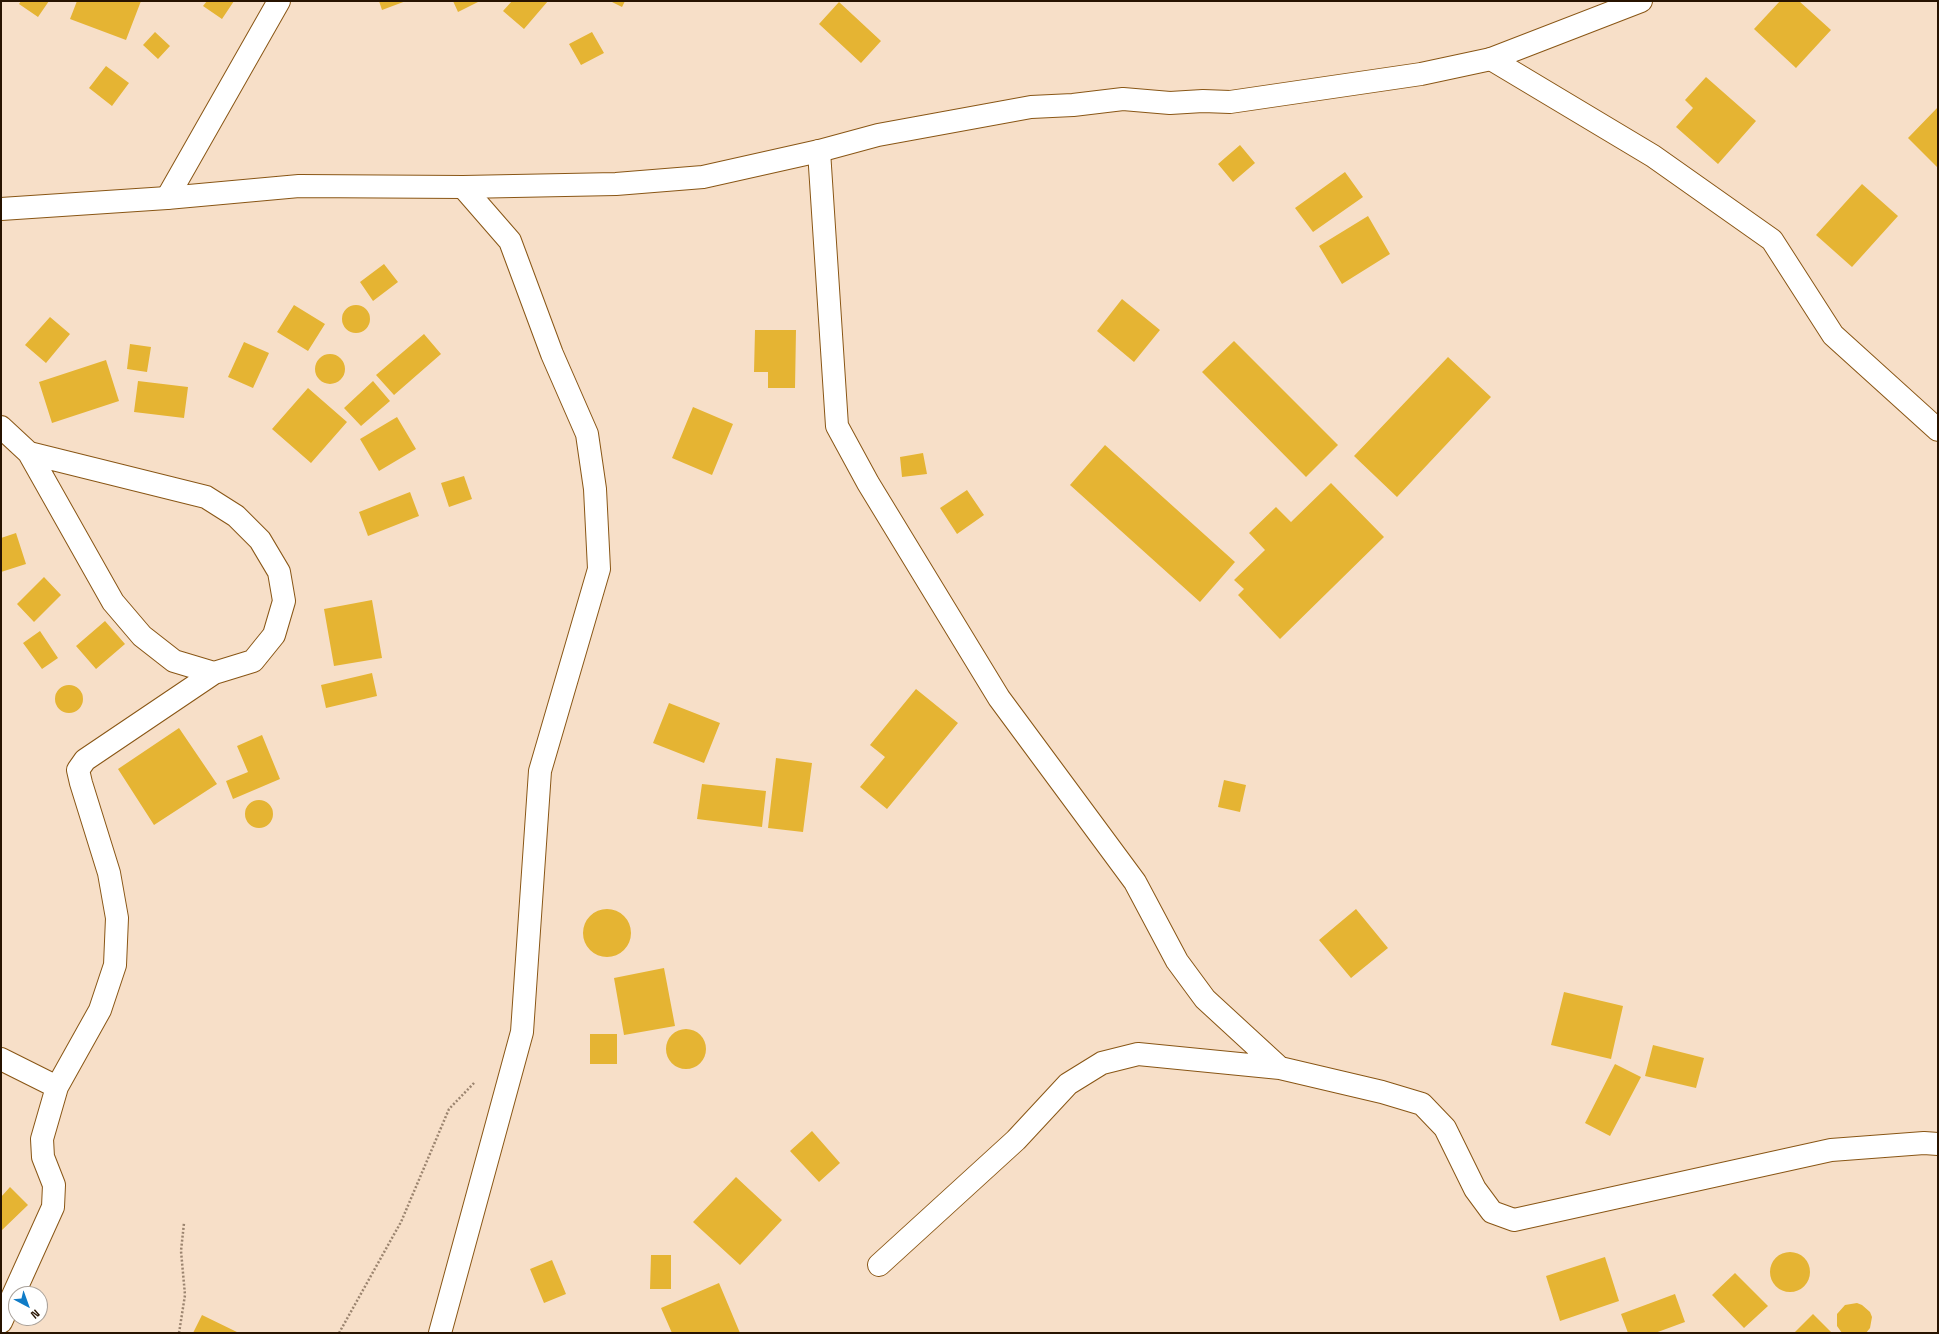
<!DOCTYPE html>
<style>
body{margin:0}
#map{position:relative;width:1939px;height:1334px;overflow:hidden;background:#f7dfc8;font-family:"Space Grotesk",sans-serif}
canvas{display:block}
.frame{position:absolute;inset:0;border:2px solid #271300;pointer-events:none}
.north{position:absolute;left:8px;top:1286px;width:40px;height:40px;box-sizing:border-box;background:#fff;border:1px solid #a9a199;border-radius:50%;rotate:139deg;font-size:11px;font-weight:700;line-height:16px;text-align:center;color:#271300}
.north::after{content:'';display:block;margin:auto;width:14px;height:18px;background:#107cc7;clip-path:polygon(50% 0,100% 100%,50% 72%,0 100%)}
</style>
<div id="map">
<canvas width="1939" height="1334"></canvas>
<div class="frame"></div>
<div class="north">N</div>
</div>
<script>
const ctx = document.querySelector('canvas').getContext('2d');
ctx.lineJoin = 'round';
function fillPath(path, color) { ctx.fillStyle = color; ctx.fill(path, 'evenodd'); }
const poly = rows => new Path2D(rows.map(r => 'M' + r).join(''));
function stroke(path, color, width, dash) { ctx.strokeStyle = color; ctx.lineWidth = width; ctx.lineCap = dash ? 'butt' : 'round'; ctx.setLineDash(dash || []); ctx.stroke(path); }
fillPath(poly([
 [21,1,49,1,38,17,19,4],
 [77,1,141,1,126,40,70,19],
 [207,1,234,1,222,19,203,6],
 [379,1,406,1,382,10],
 [453,1,480,1,458,12],
 [512,1,548,1,524,29,503,11],
 [610,1,625,1,622,7],
 [1780,1,1799,1,1831,30,1796,68,1754,29],
 [839,2,881,41,861,63,819,24],
 [155,32,170,46,158,59,143,45],
 [592,32,604,53,581,65,569,44],
 [106,66,129,83,112,106,89,88],
 [1706,77,1756,121,1718,164,1676,127,1693,108,1685,100],
 [1938,107,1938,168,1908,138],
 [1240,145,1255,163,1233,182,1218,164],
 [1345,172,1363,197,1313,232,1295,208],
 [1862,184,1898,216,1852,267,1816,235],
 [1368,216,1390,254,1342,284,1319,246],
 [384,264,398,282,373,301,360,282],
 [1122,299,1160,330,1134,362,1097,331],
 '342 319a14 14 0 1 1 28 0a14 14 0 1 1-28 0Z',
 [294,305,325,324,308,351,277,332],
 [50,317,70,334,46,363,25,345],
 [755,330,796,330,795,388,768,388,768,372,754,372],
 [424,334,441,354,394,395,376,375],
 [1234,341,1338,445,1306,477,1202,372],
 [244,342,269,353,253,388,228,377],
 [130,344,151,347,147,372,127,369],
 '315 369a15 15 0 1 1 30 0a15 15 0 1 1-30 0Z',
 [1448,357,1491,397,1397,497,1354,456],
 [106,360,119,401,52,423,39,382],
 [138,381,188,387,184,418,134,412],
 [373,381,390,401,361,426,344,408],
 [308,388,347,422,311,463,272,429],
 [693,407,733,424,712,475,672,458],
 [397,417,416,449,379,471,360,439],
 [1105,445,1235,562,1200,602,1070,485],
 [923,453,927,474,902,477,900,457],
 [464,476,472,499,449,507,441,483],
 [1331,483,1384,537,1280,639,1238,595,1244,589,1234,580,1265,550,1249,533,1276,507,1291,522],
 [967,490,984,515,957,534,940,508],
 [410,492,419,516,368,536,359,512],
 [16,533,26,564,1,572,1,538],
 [44,577,61,595,34,622,17,604],
 [372,600,382,658,334,666,324,609],
 [105,621,125,644,96,669,76,646],
 [40,631,58,658,42,669,23,643],
 [372,673,377,696,326,708,321,685],
 '55 699a14 14 0 1 1 28 0a14 14 0 1 1-28 0Z',
 [916,689,958,723,887,809,860,787,885,757,870,745],
 [669,703,720,723,704,763,653,743],
 [179,728,217,784,154,825,118,769],
 [262,735,280,779,233,799,226,781,248,772,237,746],
 [776,758,812,763,803,832,768,828],
 [1224,780,1246,785,1240,812,1218,807],
 [702,784,766,791,762,827,697,819],
 '245 814a14 14 0 1 1 28 0a14 14 0 1 1-28 0Z',
 [1356,909,1388,948,1351,978,1319,940],
 '583 933a24 24 0 1 1 48 0a24 24 0 1 1-48 0Z',
 [664,968,675,1026,624,1035,614,978],
 [1564,992,1623,1006,1611,1059,1551,1045],
 '666 1049a20 20 0 1 1 40 0a20 20 0 1 1-40 0Z',
 [590,1034,617,1034,617,1064,590,1064],
 [1653,1045,1704,1058,1696,1088,1645,1076],
 [1615,1064,1641,1077,1610,1136,1585,1123],
 [812,1131,840,1163,819,1182,790,1151],
 [736,1177,782,1220,740,1265,693,1222],
 [10,1187,28,1205,1,1231,1,1197],
 '1770 1272a20 20 0 1 1 40 0a20 20 0 1 1-40 0Z',
 [651,1255,671,1255,671,1289,650,1289],
 [1605,1257,1619,1301,1560,1321,1546,1276],
 [552,1260,566,1294,544,1303,530,1269],
 [1735,1273,1768,1306,1744,1328,1712,1295],
 [719,1283,740,1333,672,1333,661,1308],
 [1675,1294,1685,1322,1655,1333,1628,1333,1621,1314],
 [1857,1303,1862,1305,1870,1312,1872,1317,1870,1328,1866,1333,1842,1333,1837,1326,1837,1314,1845,1305],
 [1813,1314,1832,1333,1794,1333],
 [202,1315,239,1333,193,1333]
]), '#e5b433');
const street = poly([
 [1491,59,1653,156,1772,240,1833,335,1938,430],
 [819,151,837,426,868,483,999,698,1135,882,1177,961,1205,999,1280,1068],
 [167,198,279,1],
 [1,427,29,453,113,602,142,636,174,661,214,673],
 [1,1059,57,1087],
 [879,1265,1016,1140,1068,1084,1102,1063,1138,1054,1280,1068,1382,1092,1422,1104,1445,1128,1475,1189,1492,1212,1514,1220,1831,1150,1924,1143,1938,1144],
 [1,1322,53,1207,54,1185,43,1157,42,1139,57,1087,100,1010,115,965,117,918,109,873,81,783,78,770,85,760,214,673,253,661,274,635,284,601,279,572,260,540,236,516,206,497,29,453],
 [440,1333,522,1032,540,771,599,569,595,489,587,434,552,354,510,241,463,187]
]);
const secondary = poly([
 [1,209,167,198,299,186,463,187,616,184,703,177,819,151,878,135,1031,107,1073,105,1123,99,1170,103,1203,101,1230,102,1421,74,1491,59,1641,1]
]);
stroke(street, '#895615', 24);
stroke(secondary, '#895615', 24);
stroke(poly([
 [179,1333,185,1295,181,1251,184,1223],
 [339,1333,401,1222,449,1109,475,1082]
]), '#9b846f', 2.5, [2, 2]);
stroke(street, '#fff', 22);
stroke(secondary, '#fff', 22);
</script>
